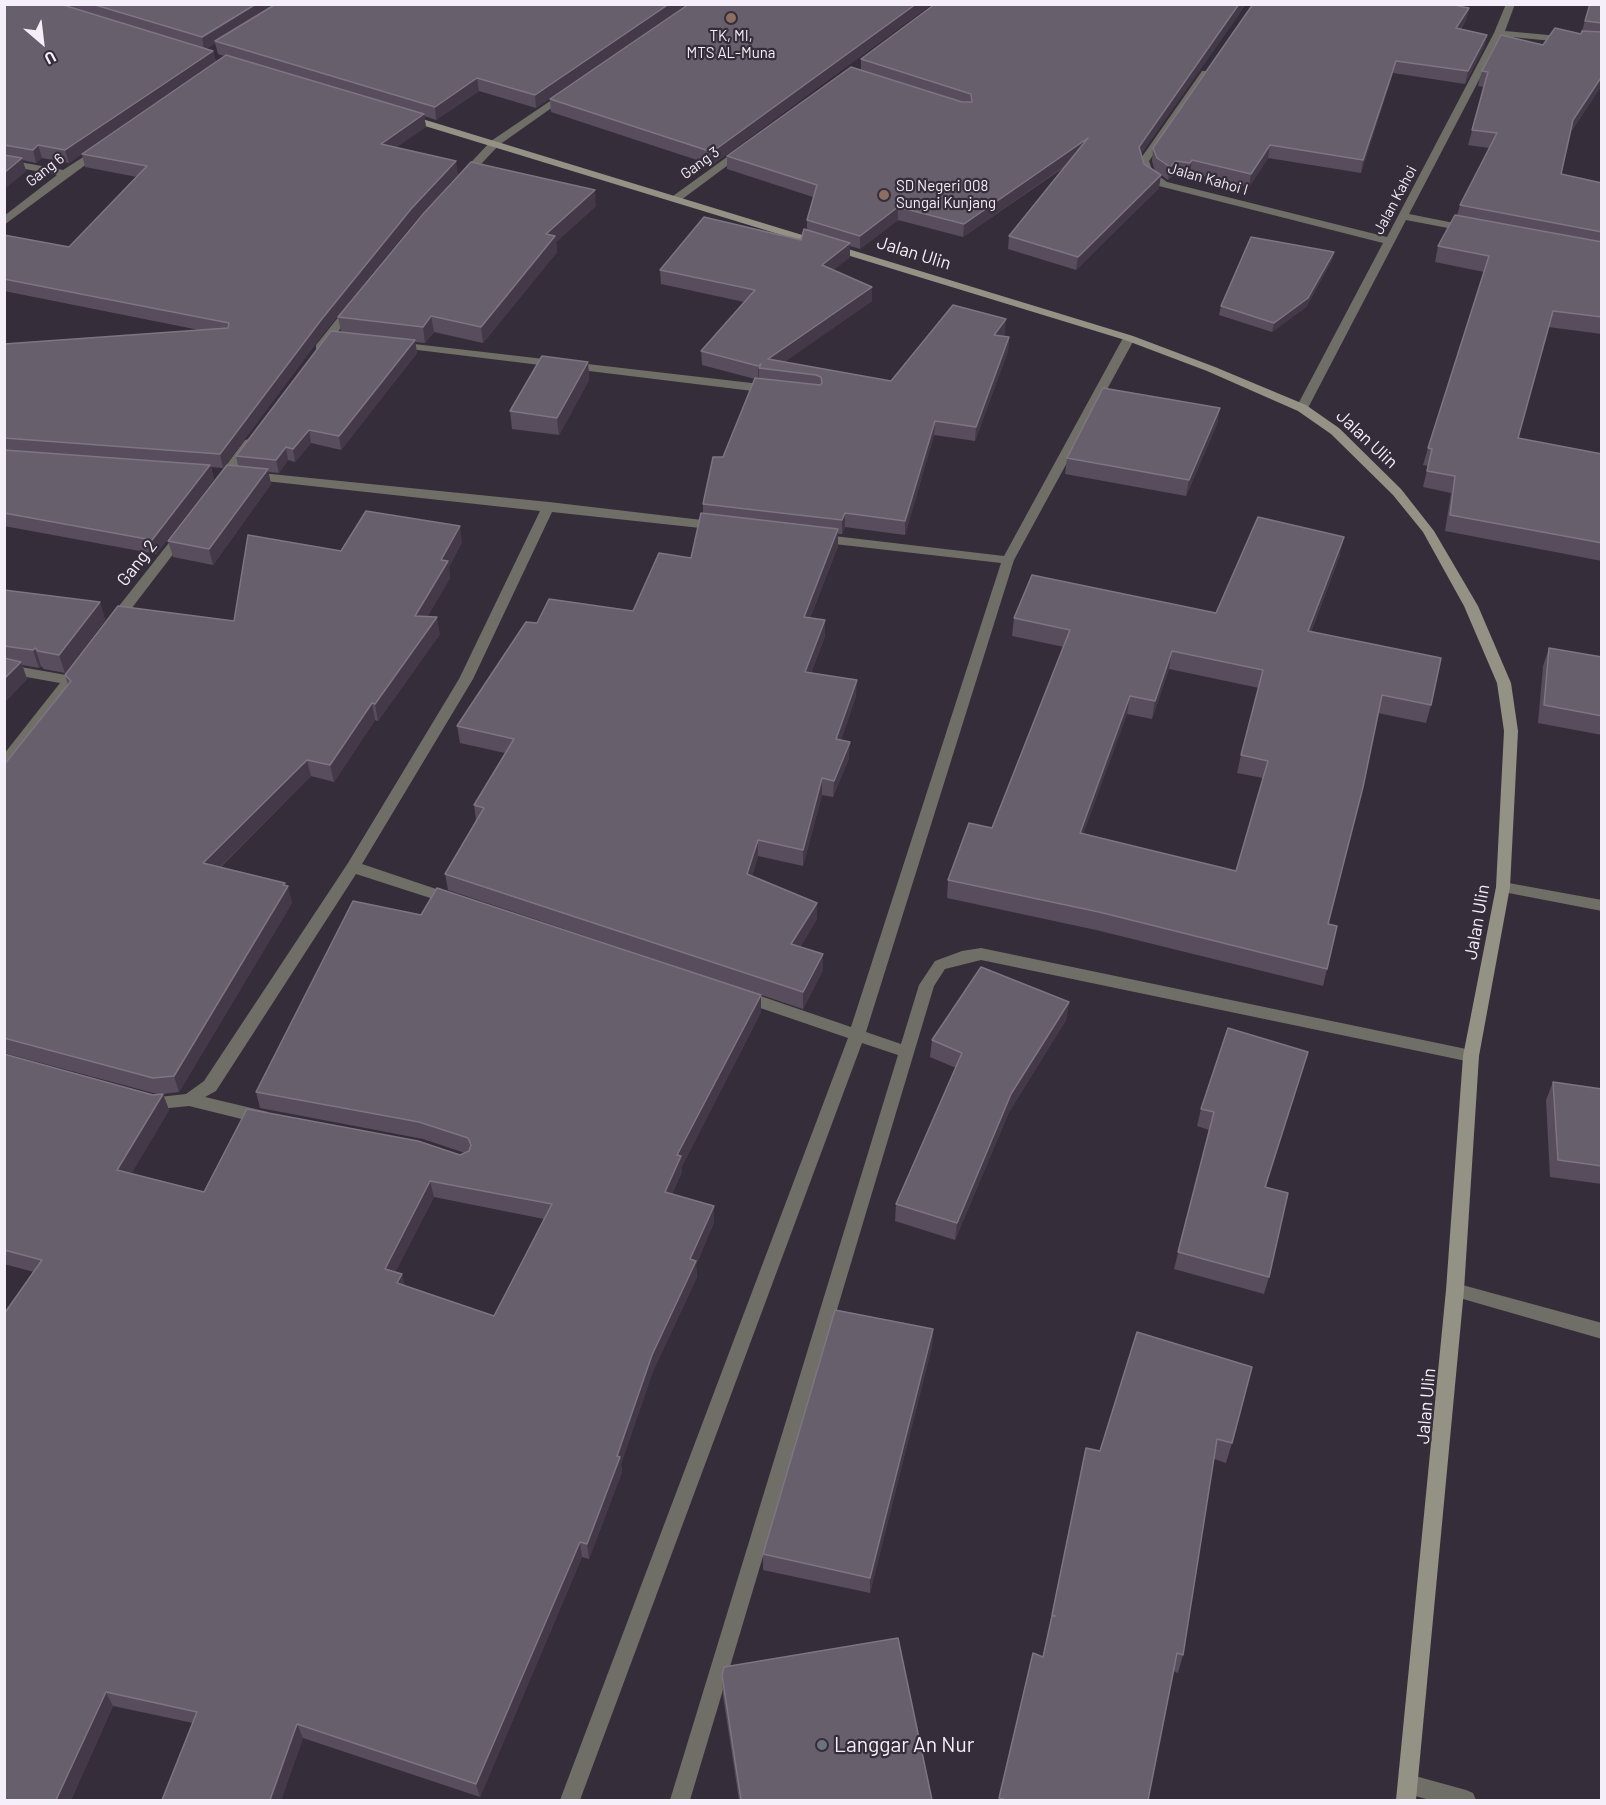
<!DOCTYPE html>
<style>
body{margin:0}
#map{position:relative;width:1606px;height:1805px;overflow:hidden;background:#362d3b;font-family:Barlow,sans-serif}
canvas{display:block}
.frame{position:absolute;inset:0;border:6px solid #f4eff8;pointer-events:none}
.north{position:absolute;left:12px;top:12px;width:60px;height:60px;-webkit-text-stroke:4px #362d3b;paint-order:stroke;rotate:152deg;font-size:16px;font-weight:700;line-height:24px;text-align:center;color:#f4eff8}
.north::after{content:'';display:block;margin:auto;width:21px;height:27px;background:#f4eff8;clip-path:polygon(50% 0,100% 100%,50% 72%,0 100%)}
</style>
<div id="map">
<canvas width="1606" height="1805"></canvas>
<div class="frame"></div>
<div class="north">U</div>
</div>
<script>
const ctx = document.querySelector('canvas').getContext('2d');
ctx.lineJoin = 'round';
const poly = rows => new Path2D(rows.map(r => 'M' + r).join(''));
function fillPath(path, color) { ctx.fillStyle = color; ctx.fill(path, 'evenodd'); }
function stroke(path, color, width, dash) { ctx.strokeStyle = color; ctx.lineWidth = width; ctx.lineCap = dash ? 'butt' : 'round'; ctx.setLineDash(dash || []); ctx.stroke(path); }
function label(font, color, halo, rows, align = 'center') {
  ctx.font = font + ' Barlow,sans-serif'; ctx.lineWidth = 4.5; ctx.setLineDash([]); ctx.textBaseline = 'middle'; ctx.strokeStyle = halo; ctx.fillStyle = color; for (const [text, x, y, turn = 0] of rows) {
    ctx.save(); ctx.translate(x, y); ctx.rotate((+turn || 0) * Math.PI / 180); ctx.textAlign = isNaN(turn) ? turn : align; if (halo) ctx.strokeText(text, 0, 0); ctx.fillText(text, 0, 0); ctx.restore();
  }
}
fillPath(poly([
 [1506,4,1515,4,1505,31,1602,40,1602,46,1502,36,1409,214,1469,226,1474,229,1469,232,1406,220,1308,408,1306,411,1298,411,1296,408,1383,243,1159,186,1144,175,1139,161,1202,71,1208,71,1210,73,1149,161,1153,172,1167,182,1387,237,1494,33,1506,4],
 [562,93,570,95,499,145,467,179,459,179,459,175,491,141,562,93],
 [99,147,104,150,103,152,4,225,4,216,57,175,4,165,4,159,63,170,99,147],
 [738,149,747,151,681,200,673,200,673,196,738,149],
 [352,304,358,307,356,309,324,349,316,349,316,345,348,305,352,304],
 [1129,335,1135,338,1014,560,866,1032,901,1044,919,985,935,961,962,951,981,948,1471,1050,1477,1052,1479,1056,1477,1060,1471,1062,981,960,945,969,934,986,690,1800,670,1800,898,1055,862,1043,580,1800,560,1800,848,1038,737,1000,735,996,737,992,743,990,851,1027,1001,563,817,542,811,538,817,534,1004,556,1123,338,1129,335],
 [397,342,769,385,775,389,769,393,393,347,391,345,397,342],
 [249,439,255,443,253,446,224,485,216,485,214,482,216,479,245,440,249,439],
 [251,472,549,502,719,522,725,526,719,530,552,512,473,679,362,864,457,896,459,900,457,904,452,905,356,874,216,1091,205,1097,268,1112,270,1117,268,1122,262,1124,189,1106,159,1109,140,1105,138,1100,140,1095,146,1094,159,1097,186,1094,204,1081,348,863,459,679,540,511,247,479,245,476,251,472],
 [183,529,187,530,189,533,187,536,118,626,108,626,106,623,108,620,179,530,183,529],
 [4,664,66,675,74,665,79,664,86,668,9,768,4,770,4,754,60,683,4,673,4,664],
 [1503,882,1602,900,1602,911,1498,891,1496,887,1498,883,1503,882],
 [1455,1283,1602,1323,1602,1339,1449,1295,1446,1290,1449,1285,1455,1283],
 [1408,1774,1466,1790,1473,1793,1476,1800,1430,1800,1408,1794,1401,1791,1398,1784,1401,1777,1408,1774]
]), '#706f67');
fillPath(poly([
 [406,114,1133,336,1215,367,1306,405,1339,428,1401,489,1434,531,1478,606,1511,683,1518,731,1510,887,1479,1056,1464,1290,1416,1800,1396,1800,1446,1290,1463,1056,1496,887,1504,731,1497,683,1464,606,1423,532,1393,495,1331,434,1298,411,1207,371,1125,340,402,119,401,117,406,114]
]), '#949185');
fillPath(poly([
 [4,4,688,4,536,108,479,91,436,120,424,116,426,127,396,147,458,174,413,223,323,334,223,468,211,467,214,479,156,554,4,526,4,344,199,330,4,291,4,235,69,247,137,177,85,167,82,154,69,163,42,158,36,163,22,160,26,171,4,189],
 [215,43,218,54,224,56,216,62,213,51,206,49],
 [689,4,932,4,712,165,551,112,550,99],
 [935,4,1246,4,1141,154,1144,164,1159,188,1076,270,1008,249,1009,236,1066,166,963,237,898,220,860,249,850,246,850,257,833,270,872,287,872,301,784,362,891,381,1005,333,1003,336,1009,337,1008,351,975,441,934,435,905,535,845,527,842,534,838,534,838,546,810,618,825,636,811,673,856,696,841,740,849,758,833,797,822,795,803,866,758,856,752,876,817,919,800,947,823,954,823,970,803,1009,448,890,445,874,476,820,474,805,505,753,460,743,457,726,537,623,633,611,691,558,703,514,703,504,755,379,702,365,701,351,744,302,661,284,660,270,801,240,807,230,807,220,813,197,727,169,727,156,861,70,861,59],
 [1253,4,1464,4,1463,7,1469,8,1466,20,1461,29,1487,35,1484,47,1465,84,1393,73,1361,173,1268,158,1249,187,1190,173,1188,176,1175,174,1168,180,1155,171,1152,161,1153,148],
 [1590,4,1602,4,1602,85,1570,133,1561,174,1602,183,1602,334,1548,327,1518,438,1602,454,1602,561,1445,531,1451,493,1423,487,1428,466,1423,465,1428,448,1484,272,1435,262,1438,246,1457,215,1460,205,1489,148,1468,145,1484,87,1478,86,1482,71,1543,45,1581,34],
 [596,206,556,242,557,252,483,343,434,332,425,343,415,342,417,353,341,450,311,443,295,462,288,460,279,473,268,472,271,484,213,565,173,557,168,541,238,466,236,456,341,332,338,317],
 [1334,252,1332,260,1306,307,1272,332,1219,315,1221,306],
 [588,362,589,380,559,435,512,429,510,411],
 [1220,408,1217,424,1186,496,1065,474,1067,458],
 [462,542,449,567,450,578,427,617,440,634,378,721,375,720,334,782,311,776,221,867,285,883,292,903,179,1092,163,1094,169,1110,131,1174,204,1192,460,1155,465,1153,423,1139,260,1108,256,1092,761,995,761,1012,682,1166,682,1172,672,1194,714,1222,696,1265,697,1277,653,1371,621,1464,622,1472,589,1559,582,1557,480,1797,303,1738,281,1800,162,1800,193,1723,113,1706,71,1800,4,1800,34,1272,4,1264,4,1054,153,1095,157,1094,4,1053,4,765,68,685,65,675,234,621,341,551],
 [434,1197,544,1219,494,1316,405,1286,395,1272],
 [1340,555,1311,632,1431,705,1426,723,1378,713,1328,924,1327,969,1323,986,1096,930,947,898,948,880,992,828,1064,647,1012,636,1014,618,1216,613],
 [1169,669,1259,688,1241,755,1237,773,1263,778,1236,871,1083,834,1127,714,1152,719],
 [4,590,100,602,105,620,65,673,44,669,41,666,39,668,22,665,27,679,4,703],
 [1549,648,1602,657,1602,735,1538,723,1543,666],
 [1069,1002,1066,1020,1009,1112,955,1240,895,1221,896,1204,956,1068,930,1057,932,1040],
 [1308,1052,1266,1187,1269,1277,1264,1294,1174,1269,1209,1130,1197,1126,1201,1109],
 [1553,1082,1602,1089,1602,1184,1550,1177,1546,1100],
 [933,1329,932,1346,870,1593,763,1570,763,1554],
 [1137,1332,1232,1443,1226,1463,1214,1459,1183,1655,1178,1673,1173,1671,1148,1800,999,1800,1033,1653,1043,1657,1086,1448,1100,1451],
 [722,1675,932,1800,739,1800,723,1696]
]), '#574d5c');
fillPath(poly([
 [256,4,279,4,215,41,215,43,204,50,202,37],
 [669,4,688,4,536,108,535,95],
 [916,4,932,4,712,165,712,152],
 [1239,4,1246,4,1137,160,1139,147],
 [1469,8,1466,20,1453,40,1456,28],
 [1487,35,1484,47,1465,84,1468,71],
 [213,51,216,63,69,163,65,150],
 [1396,61,1393,73,1361,173,1363,160],
 [1602,76,1602,85,1568,135,1573,120],
 [477,78,479,91,436,120,435,107],
 [424,114,426,127,383,157,381,144],
 [1088,138,1086,151,963,237,964,224],
 [38,145,42,158,36,163,33,150],
 [1270,145,1268,158,1249,187,1251,174],
 [22,158,26,171,4,189,4,173],
 [1192,160,1190,173,1188,176,1190,163],
 [456,161,458,174,413,223,323,334,223,468,220,454,321,320,411,209],
 [1176,161,1175,174,1168,180,1170,167],
 [1161,175,1159,188,1076,270,1078,257],
 [595,190,596,206,556,242,557,252,483,343,481,327,546,234],
 [898,207,898,220,860,249,860,236],
 [850,243,850,257,822,279,822,265],
 [1334,252,1332,260,1306,307,1272,332,1274,323],
 [872,287,872,301,773,370,768,359],
 [431,316,434,332,425,343,423,327],
 [1006,319,1005,333,993,349,994,335],
 [1009,337,1008,351,975,441,976,427],
 [415,340,417,353,341,450,339,436],
 [588,362,589,380,559,435,557,418],
 [761,364,759,368,759,379,758,380,758,366],
 [1220,408,1217,424,1186,496,1189,480],
 [935,421,934,435,905,535,905,521],
 [309,430,311,443,295,462,293,449],
 [286,447,288,460,279,473,276,460],
 [210,465,214,479,156,554,152,540],
 [268,469,271,484,213,565,209,549],
 [845,513,845,527,842,534,842,520],
 [460,526,462,542,449,567,450,578,418,633,415,616,441,560],
 [838,529,838,546,804,633,804,617],
 [1344,537,1340,555,1304,649,1308,631],
 [100,602,105,620,65,673,59,655],
 [437,617,440,634,378,721,375,704],
 [825,620,825,636,805,688,805,672],
 [35,648,41,666,39,668,33,650],
 [1172,651,1169,669,1152,719,1155,701],
 [21,662,27,679,4,703,4,679],
 [857,680,856,696,836,756,836,739],
 [1130,696,1127,714,1077,851,1080,833],
 [372,703,375,720,334,782,330,765],
 [850,742,849,758,833,797,834,781],
 [307,760,311,776,208,879,203,863],
 [822,778,822,795,803,866,803,850],
 [758,840,758,856,747,891,747,874],
 [285,883,287,888,288,886,292,903,179,1092,174,1076],
 [817,903,817,919,791,961,791,944],
 [823,954,823,970,803,1009,803,992],
 [761,995,761,1012,682,1166,682,1172,666,1208,665,1192,677,1155],
 [1069,1002,1066,1020,1009,1112,955,1240,957,1223,1011,1094],
 [1308,1052,1303,1070,1260,1204,1265,1187],
 [163,1094,169,1110,124,1186,117,1170],
 [430,1181,434,1197,389,1285,385,1269],
 [714,1206,714,1222,696,1265,697,1277,653,1371,621,1464,622,1472,589,1559,587,1544,652,1355,690,1259],
 [402,1274,406,1290,397,1283],
 [933,1329,932,1346,870,1593,870,1578],
 [580,1542,582,1557,480,1797,476,1784],
 [106,1692,113,1706,71,1800,56,1800],
 [297,1724,303,1738,281,1800,270,1800]
]), '#433948');
const building = poly([
 [4,4,60,4,213,51,65,150,38,145,33,150,4,145,4,4],
 [92,4,256,4,202,37,92,4],
 [276,4,669,4,535,95,477,78,435,107,215,41,276,4],
 [689,4,916,4,712,152,550,99,689,4],
 [935,4,1239,4,1139,147,1144,164,1161,175,1078,257,1009,236,1088,138,964,224,898,207,860,236,807,220,817,185,727,156,851,67,962,102,972,102,971,94,861,59,935,4],
 [1253,4,1458,4,1458,6,1469,8,1456,28,1487,35,1468,71,1396,61,1363,160,1270,145,1251,174,1192,160,1190,163,1176,161,1170,167,1157,158,1153,148,1253,4],
 [1590,4,1602,4,1602,23,1585,21,1590,4],
 [1555,28,1581,34,1582,31,1602,32,1602,76,1573,120,1561,174,1602,183,1602,232,1460,205,1497,133,1472,130,1488,72,1482,71,1501,35,1543,45,1555,28],
 [226,55,424,114,381,144,456,161,411,209,321,320,220,454,4,438,4,344,228,328,229,323,4,279,4,235,69,247,147,166,82,154,226,55],
 [4,155,22,158,4,173,4,155],
 [471,162,595,190,546,234,555,236,481,327,431,316,423,327,338,317,423,214,471,162],
 [1455,215,1602,242,1602,317,1553,311,1518,438,1602,454,1602,543,1450,515,1455,476,1427,471,1432,449,1428,448,1489,256,1438,246,1455,215],
 [704,217,801,240,804,229,850,243,822,265,872,287,768,359,891,381,953,305,1006,319,994,335,1009,337,976,427,935,421,905,521,845,513,842,520,703,504,713,457,723,457,755,378,820,385,822,383,821,377,816,375,759,368,761,364,758,366,701,351,755,290,660,270,704,217],
 [1251,237,1334,252,1308,298,1274,323,1221,306,1251,237],
 [331,331,415,340,339,436,309,430,293,449,286,447,276,460,236,456,331,331],
 [542,356,588,362,557,418,510,411,542,356],
 [1103,388,1220,408,1189,480,1067,458,1103,388],
 [4,450,210,465,152,540,4,513,4,450],
 [227,465,268,469,209,549,168,541,227,465],
 [366,511,460,526,441,560,448,561,415,616,437,617,375,704,372,703,330,765,307,760,203,863,285,883,283,885,288,886,174,1076,153,1078,4,1038,4,765,71,681,65,675,118,606,234,621,248,535,341,551,366,511],
 [701,513,838,529,804,617,825,620,805,672,857,680,836,739,850,742,834,781,822,778,803,850,758,840,747,874,817,903,791,944,823,954,803,992,445,874,484,808,474,805,514,739,457,726,526,622,537,623,549,599,633,611,659,553,691,558,701,513],
 [1258,517,1344,537,1308,631,1441,658,1431,705,1382,695,1363,787,1328,924,1337,926,1327,969,1099,912,948,880,969,823,992,828,1070,630,1014,618,1032,575,1216,613,1258,517],
 [1172,651,1263,670,1241,755,1268,761,1236,871,1080,833,1130,696,1155,701,1172,651],
 [4,590,100,602,59,655,38,651,35,648,33,650,4,646,4,590],
 [1549,648,1602,657,1602,716,1544,705,1549,648],
 [4,658,21,662,4,679,4,658],
 [437,888,761,995,677,1155,681,1156,665,1192,714,1206,690,1259,696,1261,652,1355,617,1456,620,1457,587,1544,580,1542,476,1784,297,1724,270,1800,162,1800,197,1712,106,1692,56,1800,4,1800,4,1314,42,1260,4,1250,4,1054,153,1095,163,1094,117,1170,204,1192,247,1109,418,1141,460,1155,469,1151,471,1145,468,1138,419,1122,256,1092,353,901,421,915,437,888],
 [430,1181,552,1204,494,1316,397,1283,402,1274,385,1269,430,1181],
 [981,967,1069,1002,1011,1094,957,1223,896,1204,962,1053,932,1040,981,967],
 [1228,1028,1308,1052,1265,1187,1288,1193,1269,1277,1178,1252,1214,1112,1201,1109,1228,1028],
 [1553,1082,1602,1089,1602,1166,1558,1160,1553,1082],
 [835,1310,933,1329,870,1578,763,1554,835,1310],
 [1137,1332,1252,1367,1232,1443,1217,1439,1183,1655,1177,1653,1148,1800,1006,1800,999,1798,1033,1653,1043,1657,1052,1616,1055,1616,1052,1615,1086,1448,1100,1451,1137,1332],
 [898,1638,932,1800,741,1800,722,1675,724,1667,898,1638]
]);
fillPath(building, '#685f6d');
stroke(building, '#7e7582', 1.5);
for (const [x, y, r, color] of [
 [731,18,6,"#8d6e63"],
 [884,195,6,"#8d6e63"],
 [822,1745,6,"#6b7280"]
]) { const dot = new Path2D(); dot.arc(x, y, r, 0, 2 * Math.PI); ctx.fillStyle = color; ctx.fill(dot); stroke(dot, '#362d3b', 2); }
label('15px', '#f4eff8', '#362d3b', [
 ["TK, MI,",731,36],
 ["MTS AL-Muna",731,53],
 ["SD Negeri 008",896,186,"left"],
 ["Sungai Kunjang",896,203,"left"]
]);
label('15px', '#f4eff8', '#362d3b', [
 ["Gang 3",700,163,-36],
 ["Gang 6",45,170,-38],
 ["Jalan Kahoi I",1208,179,16],
 ["Jalan Kahoi",1395,200,-62]
]);
label('18px', '#f4eff8', '#362d3b', [
 ["Jalan Ulin",914,253,17],
 ["Jalan Ulin",1367,439,43],
 ["Gang 2",137,563,-52],
 ["Jalan Ulin",1477,922,-80],
 ["Jalan Ulin",1426,1406,-85]
]);
label('21px', '#f4eff8', '#362d3b', [
 ["Langgar An Nur",834,1745]
], 'left');
</script>
